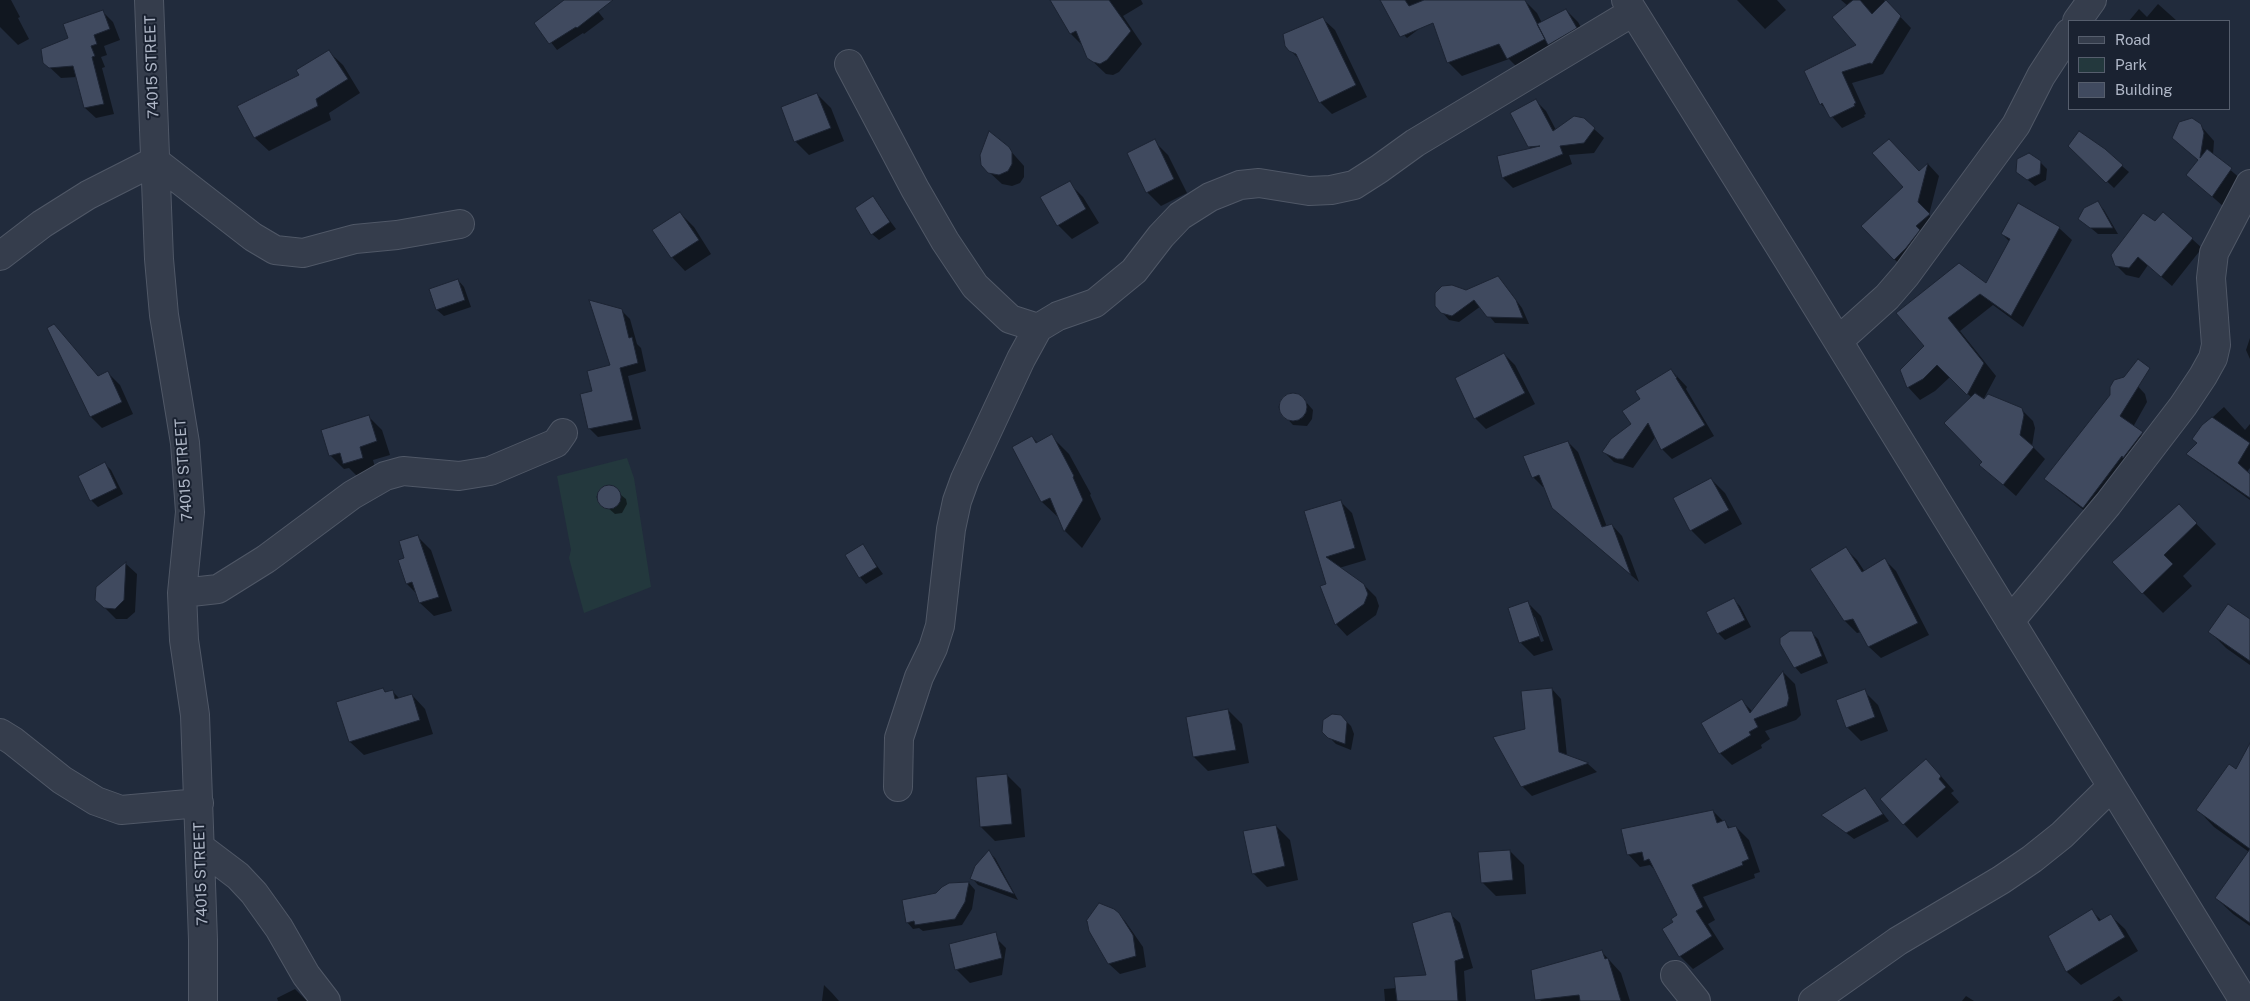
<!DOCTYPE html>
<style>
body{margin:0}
#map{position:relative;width:2250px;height:1001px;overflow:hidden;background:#212b3c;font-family:"Public Sans",sans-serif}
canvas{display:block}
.legend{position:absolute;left:2068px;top:20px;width:162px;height:90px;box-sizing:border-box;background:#1a2231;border:1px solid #565e6d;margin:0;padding:6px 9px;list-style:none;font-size:15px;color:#b0b8c8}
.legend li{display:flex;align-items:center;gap:10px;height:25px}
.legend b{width:25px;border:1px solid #565e6d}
</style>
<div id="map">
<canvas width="2250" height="1001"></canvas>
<ul class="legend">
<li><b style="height:6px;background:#353d4c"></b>Road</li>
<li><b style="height:14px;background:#23383d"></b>Park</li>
<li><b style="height:14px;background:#404a5f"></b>Building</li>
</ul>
</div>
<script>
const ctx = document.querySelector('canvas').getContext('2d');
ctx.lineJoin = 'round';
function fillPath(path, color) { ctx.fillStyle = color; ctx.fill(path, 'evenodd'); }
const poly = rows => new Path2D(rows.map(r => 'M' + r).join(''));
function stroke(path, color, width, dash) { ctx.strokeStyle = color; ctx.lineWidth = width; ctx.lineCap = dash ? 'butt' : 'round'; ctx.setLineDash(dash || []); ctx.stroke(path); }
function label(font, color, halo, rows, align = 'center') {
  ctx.font = font + ' "Public Sans",sans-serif'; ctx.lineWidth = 4; ctx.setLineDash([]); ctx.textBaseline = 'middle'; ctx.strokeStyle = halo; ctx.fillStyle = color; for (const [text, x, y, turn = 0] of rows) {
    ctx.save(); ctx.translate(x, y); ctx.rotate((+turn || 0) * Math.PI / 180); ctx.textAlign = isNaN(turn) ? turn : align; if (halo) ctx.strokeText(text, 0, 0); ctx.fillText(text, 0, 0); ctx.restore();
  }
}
fillPath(poly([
 [627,458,634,478,651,587,584,613,569,558,571,550,557,476]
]), '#23383d');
fillPath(poly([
 [0,0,11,0,20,17,18,18,29,39,18,45,0,27],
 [566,0,589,0,604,19,584,34,583,33,557,50,536,23],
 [1052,0,1141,0,1143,4,1123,16,1142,44,1119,72,1113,75,1106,74,1088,57,1083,46,1071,34],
 [1382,0,1435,0,1440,13,1407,38,1396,27],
 [1497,0,1524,0,1537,13,1542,23,1566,10,1578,22,1588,40,1522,72,1509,59,1462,76,1448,62,1437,30],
 [1737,0,1777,0,1786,10,1765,29],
 [1841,0,1884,0,1911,28,1883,74,1852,83,1866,114,1864,115,1865,117,1842,128,1821,104,1858,46,1848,6],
 [2158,4,2177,21,2129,21,2139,9,2147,17],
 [102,11,113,22,120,40,104,46,107,55,101,57,105,67,102,68,114,114,96,118,85,108,77,77,61,78,44,62],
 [1323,19,1335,30,1367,97,1332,114,1320,102,1301,61,1290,50],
 [329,52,343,65,360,93,329,113,331,120,269,151,255,138,239,106,301,75],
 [817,94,831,108,844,141,809,155,795,141],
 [1536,101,1546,111,1556,130,1594,129,1604,138,1594,153,1569,155,1572,164,1513,188,1503,178,1499,157,1532,150,1529,146],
 [2200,125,2214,141,2213,155,2242,180,2224,207,2199,185,2199,161,2173,138],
 [1154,141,1168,155,1187,193,1161,206,1147,192],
 [2070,146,2122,166,2129,172,2114,188],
 [1008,148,1024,166,1024,177,1020,183,1012,186,1002,184,989,172],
 [2040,162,2047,169,2046,180,2035,186,2017,171],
 [1928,164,1939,176,1929,215,1941,227,1906,271,1862,226],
 [1069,183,1083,197,1099,223,1072,239,1058,225],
 [873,198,896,229,879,240,872,234],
 [2098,203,2104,210,2118,234,2098,234,2080,219],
 [680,213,694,227,711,254,685,271,672,257],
 [2156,223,2192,239,2202,248,2172,286,2148,265,2139,278,2126,275,2116,265],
 [2059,228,2072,240,2023,327,1993,305,1960,331,1996,376,1982,402,2021,409,2033,421,2035,428,2032,446,2045,459,2016,496,1981,465,1983,462,1972,398,1950,377,1935,391,1920,400,1908,387,1925,346,1898,313,1986,285,2010,242,2002,234],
 [458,280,464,287,471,307,444,316,437,310],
 [1504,284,1522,308,1529,324,1495,323,1481,306,1459,322,1449,320,1442,312,1466,291],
 [621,310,630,319,637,344,641,348,646,371,628,376,641,429,598,437,589,428,594,392,611,366],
 [49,329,99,377,108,373,120,385,133,414,102,428,91,417],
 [2250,338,2250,359,2246,350],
 [1504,354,1515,365,1535,404,1486,429,1475,418],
 [1671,370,1687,387,1686,389,1714,436,1672,459,1662,449,1656,436,1633,468,1614,462,1604,452,1633,425,1642,400],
 [2133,381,2145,394,2147,402,2133,427,2154,446,2095,519,2058,490,2046,478],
 [1291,394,1300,395,1313,410,1312,419,1307,426,1293,425,1281,412,1281,400],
 [2224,407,2245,430,2250,424,2250,468,2246,473,2250,476,2250,500,2197,462,2188,454,2198,444,2203,426],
 [368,416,382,430,390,455,373,460,376,471,358,477,349,468,344,469,330,455],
 [1051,436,1069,454,1091,494,1090,495,1101,519,1082,548,1065,531,1060,519,1042,502,1013,448,1032,437,1038,443],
 [1568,442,1578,452,1607,527,1612,525,1622,536,1639,582,1564,518,1553,507,1545,487,1543,487,1533,477],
 [105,464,111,470,123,494,98,507,91,500],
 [1711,479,1725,493,1742,524,1705,544,1691,530],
 [604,487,611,487,626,499,627,504,622,513,615,514,600,501,599,493],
 [1340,501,1352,513,1366,560,1339,568,1364,585,1376,597,1379,606,1376,615,1347,636,1336,624,1327,584,1306,511],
 [2178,505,2216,544,2183,576,2192,586,2163,613,2143,593],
 [417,536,431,550,452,611,434,616,420,603,418,595,407,584,406,559],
 [862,545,883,574,866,584,860,577],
 [1845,548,1857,560,1865,572,1884,559,1896,571,1929,635,1881,658,1869,647,1861,632,1857,633,1845,621],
 [126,564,137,574,135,612,127,619,116,619,96,599,97,588],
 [1733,599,1740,606,1751,627,1725,640,1718,633],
 [1528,603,1541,616,1553,650,1534,656,1520,642],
 [1532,617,1535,617,1544,641,1541,642],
 [2250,621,2250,665,2226,648,2210,632],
 [1811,632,1818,639,1828,663,1801,674,1795,667],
 [1783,672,1795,684,1801,715,1796,720,1765,731,1770,739,1761,745,1762,748,1732,765,1720,753,1742,701,1753,712],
 [383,689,387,693,392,691,400,699,412,695,425,709,433,734,364,755,350,742],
 [1552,689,1561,699,1567,756,1588,764,1597,772,1532,796,1522,786,1526,730],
 [1864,691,1878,705,1888,731,1861,741,1847,727],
 [1228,710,1242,724,1249,763,1208,771,1194,757],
 [1344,719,1351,726,1354,734,1351,750,1336,744,1329,737],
 [1007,775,1021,789,1025,837,995,841,981,827],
 [1940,775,1954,791,1951,793,1959,802,1917,838,1904,824],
 [2250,780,2250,926,2233,914,2216,898,2249,852,2214,827,2198,810],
 [1865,790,1889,821,1854,839,1823,815],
 [1713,811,1731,829,1736,827,1749,840,1760,872,1754,874,1755,878,1703,897,1715,920,1708,924,1724,949,1693,969,1680,956,1675,923,1679,916,1657,872,1650,865,1640,867,1628,854],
 [1276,826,1290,840,1298,880,1267,887,1253,873],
 [1510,851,1524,865,1526,894,1496,896,1482,882],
 [989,852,995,858,1018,900,978,885,972,878],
 [969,883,975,890,972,909,962,925,923,931,919,928,913,929,907,922,937,894],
 [1114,910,1125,921,1143,947,1146,967,1120,974,1109,964],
 [2092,911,2102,921,2111,916,2125,929,2138,951,2081,985,2067,972,2050,937],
 [1450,914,1460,923,1473,968,1464,971,1466,1001,1385,1001,1384,989,1397,988,1428,976],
 [992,934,1006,948,1002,975,970,983,956,969],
 [1602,952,1621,973,1630,1001,1541,1001,1539,999],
 [824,985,832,993,839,1001,822,1001],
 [295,989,307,1001,278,1001,277,998],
 [1966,996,1974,1001,1962,1001],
 [2119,996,2123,1001,2112,1001]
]), '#0007');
const building = poly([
 [564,0,613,0,577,28,576,27,549,44,534,23,564,0],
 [1050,0,1109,0,1131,31,1107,60,1100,64,1093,62,1087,58,1076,31,1070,34,1050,0],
 [1380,0,1405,0,1409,6,1424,0,1525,0,1545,39,1507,59,1499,44,1447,63,1433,23,1400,37,1380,0],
 [1853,0,1860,0,1872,14,1886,0,1901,16,1872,64,1870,63,1842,72,1856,103,1854,104,1855,106,1830,118,1822,103,1820,105,1804,71,1856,45,1832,17,1853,0],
 [1566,9,1577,28,1548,45,1537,24,1566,9],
 [103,10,110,29,94,35,97,44,91,46,95,56,92,57,104,104,84,108,73,66,49,68,43,63,41,49,68,38,63,24,103,10],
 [1323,17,1356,85,1319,103,1296,54,1289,51,1285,46,1283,34,1323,17],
 [329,50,348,79,316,99,318,106,254,138,237,106,299,75,296,70,329,50],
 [817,93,831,128,794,142,781,107,817,93],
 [1536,99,1553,131,1574,116,1584,118,1595,128,1584,143,1560,146,1563,154,1502,178,1497,156,1540,146,1528,147,1510,113,1536,99],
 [2192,118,2201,124,2204,133,2200,158,2207,149,2232,168,2212,197,2186,175,2198,160,2172,138,2179,122,2192,118],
 [989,131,1009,147,1012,152,1012,164,1008,171,999,175,988,173,981,165,980,155,989,131],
 [2079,131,2105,149,2123,165,2106,183,2068,146,2079,131],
 [1155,139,1174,179,1146,193,1127,153,1155,139],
 [1889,139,1919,171,1928,163,1918,202,1930,214,1916,226,1920,230,1906,248,1894,260,1861,226,1903,187,1872,153,1889,139],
 [2029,153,2041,161,2040,174,2027,180,2016,172,2017,159,2029,153],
 [1070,181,1086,209,1057,226,1040,197,1070,181],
 [873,196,890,222,871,235,855,208,873,196],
 [2098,201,2113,228,2090,228,2078,219,2084,208,2098,201],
 [2018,203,2060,227,2011,316,1980,294,1948,318,1984,363,1967,395,1937,365,1923,379,1907,388,1900,370,1924,346,1896,313,1959,263,1986,283,2010,239,2001,234,2018,203],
 [680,212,699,240,671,258,652,230,680,212],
 [2163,212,2193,238,2161,277,2138,257,2129,268,2115,266,2111,255,2143,213,2155,221,2163,212],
 [1498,276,1516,300,1523,318,1487,317,1474,300,1452,316,1441,313,1435,306,1435,293,1442,286,1452,285,1466,290,1498,276],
 [458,279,465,300,436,310,429,289,458,279],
 [589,300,622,309,629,338,632,337,638,363,620,368,633,420,588,429,580,394,592,391,587,371,610,365,589,300],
 [54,324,98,376,108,371,122,402,90,417,47,328,54,324],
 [1504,353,1525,393,1474,419,1455,378,1504,353],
 [2138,359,2150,368,2120,416,2143,432,2123,458,2122,456,2083,508,2044,479,2110,395,2110,387,2114,380,2124,377,2138,359],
 [1671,369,1676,377,1678,376,1676,378,1705,425,1661,450,1648,423,1623,459,1617,459,1602,452,1611,439,1631,424,1622,411,1640,399,1635,391,1671,369],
 '1279 407a14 14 0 1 1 28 0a14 14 0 1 1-28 0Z',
 [1975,393,1984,399,1988,394,2022,408,2024,415,2020,435,2034,447,2003,485,1979,465,1982,462,1944,423,1975,393],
 [369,415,377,441,360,447,363,458,343,464,340,453,329,456,321,430,369,415],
 [2212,417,2250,443,2238,463,2250,474,2250,498,2186,454,2197,443,2192,439,2202,425,2212,417],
 [1052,434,1074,476,1073,477,1083,500,1064,532,1050,498,1041,502,1012,447,1032,436,1036,443,1052,434],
 [1568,441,1602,527,1612,524,1631,575,1552,508,1539,475,1532,478,1523,456,1568,441],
 [105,462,117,488,90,501,78,476,105,462],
 [1711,478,1729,510,1690,531,1673,498,1711,478],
 '597 497a12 12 0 1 1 24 0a12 12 0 1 1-24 0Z',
 [1341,500,1355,548,1326,557,1364,584,1368,594,1364,604,1335,625,1320,586,1326,584,1304,511,1341,500],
 [2179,504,2197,523,2164,555,2173,564,2142,594,2112,562,2179,504],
 [418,535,439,597,419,603,412,582,406,584,398,560,404,558,399,541,418,535],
 [863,544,877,567,859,578,845,555,863,544],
 [1846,547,1862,572,1885,558,1918,623,1868,647,1853,619,1844,621,1810,569,1846,547],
 [126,562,124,600,115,609,104,608,95,600,96,587,126,562],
 [1734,598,1745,620,1717,634,1706,612,1734,598],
 [1528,601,1540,636,1519,643,1508,608,1528,601],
 [2228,604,2250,619,2250,661,2208,632,2228,604],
 [1790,631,1812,631,1822,656,1794,668,1780,644,1780,638,1790,631],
 [1783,671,1789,698,1787,706,1754,719,1758,727,1749,732,1751,735,1719,754,1701,723,1742,699,1750,713,1783,671],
 [383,688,385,692,393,690,395,699,412,694,420,720,349,742,336,702,383,688],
 [1552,688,1559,752,1589,763,1521,787,1493,737,1525,729,1521,691,1552,688],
 [1865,689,1875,717,1846,728,1836,700,1865,689],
 [1228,709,1236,750,1193,757,1186,717,1228,709],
 [1332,714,1341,715,1347,722,1345,744,1328,738,1322,732,1323,720,1332,714],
 [2250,743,2250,849,2196,810,2229,764,2236,769,2250,743],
 [1926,759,1941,776,1939,779,1946,787,1903,825,1880,799,1926,759],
 [1007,774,1012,824,980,827,976,777,1007,774],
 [1865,788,1883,814,1846,833,1821,815,1865,788],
 [1713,810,1717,823,1725,820,1728,828,1736,826,1749,859,1742,862,1743,865,1692,885,1703,907,1696,911,1712,936,1679,957,1662,929,1673,922,1671,919,1677,915,1649,859,1644,861,1642,852,1627,855,1621,829,1713,810],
 [1276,825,1285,866,1252,874,1243,831,1276,825],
 [2250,849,2250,923,2215,898,2250,849],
 [989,850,1014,894,970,879,975,866,989,850],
 [1510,850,1513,880,1481,883,1478,852,1510,850],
 [969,882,965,902,955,919,915,925,914,921,906,923,902,900,936,893,942,887,949,883,969,882],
 [1099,903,1114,909,1119,913,1133,935,1136,956,1108,964,1089,931,1087,921,1086,921,1099,903],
 [2092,909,2099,921,2111,914,2125,937,2066,972,2048,936,2092,909],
 [1446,912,1451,912,1464,958,1455,961,1458,1001,1397,1001,1394,977,1426,975,1412,923,1446,912],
 [996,932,1002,958,955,970,949,944,996,932],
 [1602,950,1605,959,1608,958,1621,1001,1580,1001,1579,995,1535,1000,1531,970,1602,950]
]);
fillPath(building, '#404a5f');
stroke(building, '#1c2433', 1);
const minor = poly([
 [149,0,159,259,164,315,185,443,190,512,182,593,184,640,195,715,203,940,203,1001],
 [1626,0,1787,258,2244,1001],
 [2077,21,2092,0],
 [849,64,915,189,945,241,975,286,1010,319,1038,328],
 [0,256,42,224,88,195,155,161,253,237,275,250,303,253,355,239,397,235,460,224],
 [1838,341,1887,297,1906,275,2016,125,2041,76,2069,33],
 [182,593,218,589,266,559,352,495,385,476,403,471,459,476,490,471,556,443,563,433],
 [2010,621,2108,504,2183,406,2203,376,2213,358,2216,345,2211,278,2214,253,2250,184],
 [0,733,13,741,62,780,96,801,121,810,199,803],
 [898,787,899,738,919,677,933,648,940,626,951,529,957,501,965,479,1021,359,1038,328,1058,316,1095,303,1134,271,1161,236,1180,216,1210,197,1240,185,1259,183,1309,191,1331,190,1354,185,1379,169,1415,143,1633,12],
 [201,848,238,876,254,893,279,928,306,975,326,1001],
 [1675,975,1696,1001],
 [1813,1001,1898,941,2001,880,2032,859,2062,835,2111,787]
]);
stroke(minor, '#505867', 30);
stroke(minor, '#353d4c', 28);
label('15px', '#b0b8c8', '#1a2231', [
 ["74015 STREET",152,67,-92],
 ["74015 STREET",184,470,-94],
 ["74015 STREET",201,874,-92]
]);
</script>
